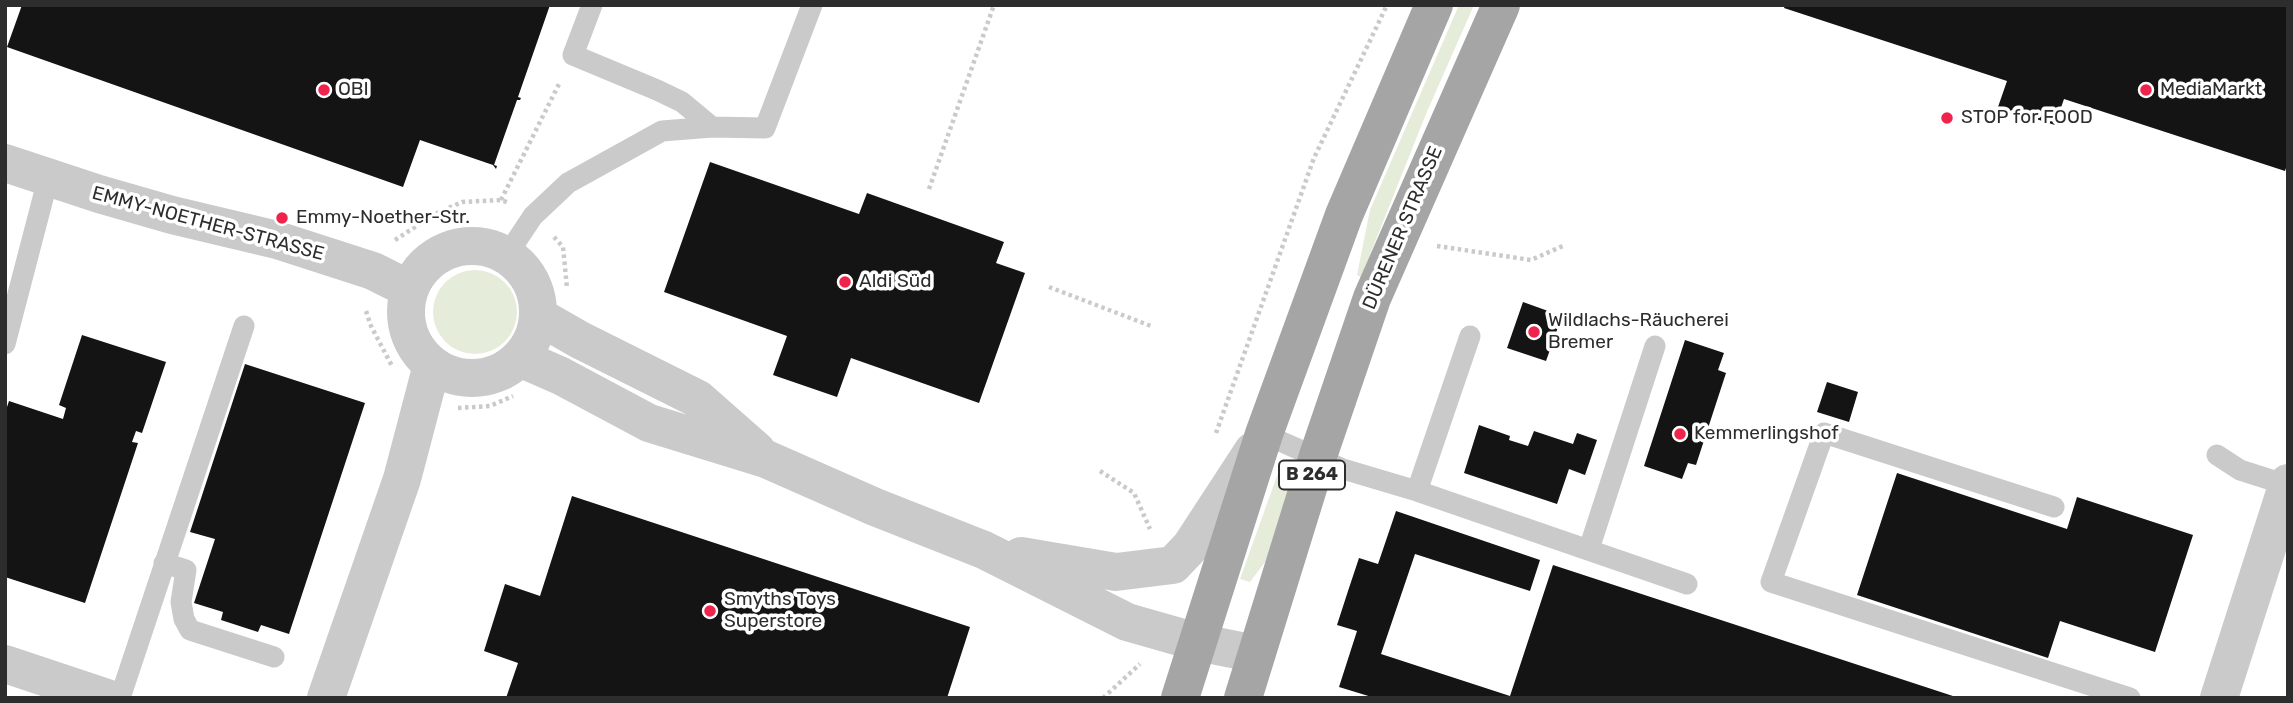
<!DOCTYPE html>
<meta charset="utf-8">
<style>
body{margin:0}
#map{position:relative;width:2293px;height:703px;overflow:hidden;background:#fff;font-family:Rubik,sans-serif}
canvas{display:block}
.frame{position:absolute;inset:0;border:7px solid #2d2d2d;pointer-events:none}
</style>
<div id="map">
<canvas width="2293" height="703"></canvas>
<div class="frame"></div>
</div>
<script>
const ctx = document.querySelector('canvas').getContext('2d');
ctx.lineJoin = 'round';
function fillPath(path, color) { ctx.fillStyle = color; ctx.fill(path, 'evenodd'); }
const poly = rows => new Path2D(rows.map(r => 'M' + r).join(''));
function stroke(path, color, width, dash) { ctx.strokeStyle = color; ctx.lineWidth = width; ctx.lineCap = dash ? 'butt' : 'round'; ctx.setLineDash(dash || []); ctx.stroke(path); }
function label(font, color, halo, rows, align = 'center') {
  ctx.font = font + ' Rubik,sans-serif'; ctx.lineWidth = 7; ctx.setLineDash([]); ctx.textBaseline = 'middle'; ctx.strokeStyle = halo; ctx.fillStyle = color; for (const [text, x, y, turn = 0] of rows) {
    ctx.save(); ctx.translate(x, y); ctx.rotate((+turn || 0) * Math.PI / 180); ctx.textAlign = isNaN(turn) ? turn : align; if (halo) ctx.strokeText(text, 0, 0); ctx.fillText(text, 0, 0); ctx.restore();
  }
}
fillPath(poly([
 [1459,5,1474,5,1426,114,1361,277,1357,275,1370,210],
 '433 312a42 42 0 1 1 84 0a42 42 0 1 1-84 0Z',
 [1283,459,1295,480,1268,558,1250,582,1240,579]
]), '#e5ecd9');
fillPath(poly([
 [22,5,550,5,518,97,521,98,520,100,517,100,494,165,497,166,496,169,493,165,420,140,403,187,7,47],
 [1785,5,2288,5,2288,162,2285,171,2064,99,2055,125,1998,107,2007,81,1784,8],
 [710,162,859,214,867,193,1004,242,996,263,1025,273,979,403,851,358,837,397,773,375,787,336,664,292],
 [1523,302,1562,316,1546,361,1507,348],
 [82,335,166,362,142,433,136,431,132,442,138,443,85,603,5,577,5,413,9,401,63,419,66,408,59,405],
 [1685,340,1724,353,1718,370,1726,373,1696,465,1688,463,1682,479,1644,466],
 [245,364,365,403,289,634,261,625,258,632,221,620,223,612,194,603,215,539,190,532],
 [1827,382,1858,392,1849,422,1817,412],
 [1479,425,1510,436,1509,440,1528,446,1534,431,1573,444,1577,433,1597,440,1585,475,1569,469,1557,504,1464,473],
 [1897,473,2067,529,2077,497,2193,535,2155,652,2060,621,2048,658,1857,595],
 [572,496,970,627,947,698,506,698,518,663,484,651,505,584,540,596],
 [1396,511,1540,560,1530,591,1415,554,1381,654,1510,696,1553,565,1959,698,1375,698,1339,687,1357,631,1337,625,1348,591,1359,558,1378,564]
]), '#141414');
stroke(poly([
 [929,189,994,5],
 [501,200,560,82],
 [554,237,563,247,567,288],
 [395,240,435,214,462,202,501,200,509,203],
 [1437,246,1531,260,1565,245],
 [1049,287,1151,326],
 [366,311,371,326,392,366],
 [458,408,490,406,513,396],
 [1216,433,1314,158,1387,5],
 [1100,471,1134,493,1150,529],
 [1103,698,1140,664]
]), '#cacaca', 4.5, [3.5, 3.5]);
stroke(poly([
 [592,5,573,55,657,90,682,102,712,127],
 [507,255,533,216,568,183,662,131,712,127,765,128,812,5],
 [5,344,48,179],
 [1264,434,1343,469,1417,491,1687,584],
 [2217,455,2240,470,2287,485],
 [1417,491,1470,336],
 [2054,507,1824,433,1771,582,2130,698],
 [1589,549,1655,346],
 [164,563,186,570,181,602,184,619,190,630,274,657],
 [120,698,244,326]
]), '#cacaca', 21);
stroke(poly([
 [5,163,99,194,172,215,277,240,373,271,409,289],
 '406 312a66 66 0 1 1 132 0a66 66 0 1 1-132 0Z',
 [538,316,580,340,698,399,757,451],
 [520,358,561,376,649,423,766,459,875,507,984,550,1127,622,1197,642,1256,654],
 [1021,556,1116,572,1173,565,1191,546,1253,451],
 [5,664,107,698],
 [326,698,402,479,432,365],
 [2219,698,2288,483]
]), '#cacaca', 38);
stroke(poly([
 [1180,698,1264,434,1344,215,1434,5],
 [1243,698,1318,456,1372,298,1501,5]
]), '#a5a5a5', 38);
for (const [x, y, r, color] of [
 [324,90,7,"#ef244c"],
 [2146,90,7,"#ef244c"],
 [1947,118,7,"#ef244c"],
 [282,218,7,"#ef244c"],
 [845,282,7,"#ef244c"],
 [1534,332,7,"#ef244c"],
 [1680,434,7,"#ef244c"],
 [710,611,7,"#ef244c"]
]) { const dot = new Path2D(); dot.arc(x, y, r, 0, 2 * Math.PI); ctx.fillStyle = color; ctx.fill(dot); stroke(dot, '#fff', 2.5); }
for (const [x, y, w] of [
 [1312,475,66]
]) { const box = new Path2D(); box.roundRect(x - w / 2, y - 14.5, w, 29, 5); ctx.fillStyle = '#fff'; ctx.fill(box); stroke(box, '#2d2d2d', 2); }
label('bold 18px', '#2d2d2d', null, [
 ["B 264",1312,475]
]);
label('19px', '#2d2d2d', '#fff', [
 ["OBI",338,90],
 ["MediaMarkt",2160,90],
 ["STOP for FOOD",1961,118],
 ["Emmy-Noether-Str.",296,218],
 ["Aldi Süd",859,282],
 ["Wildlachs-Räucherei",1548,321],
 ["Bremer",1548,343],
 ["Kemmerlingshof",1694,434],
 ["Smyths Toys",724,600],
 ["Superstore",724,622]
], 'left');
label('19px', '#2d2d2d', '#fff', [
 ["EMMY-NOETHER-STRASSE",208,224,15],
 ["DÜRENER STRASSE",1403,228,-67]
]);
</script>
